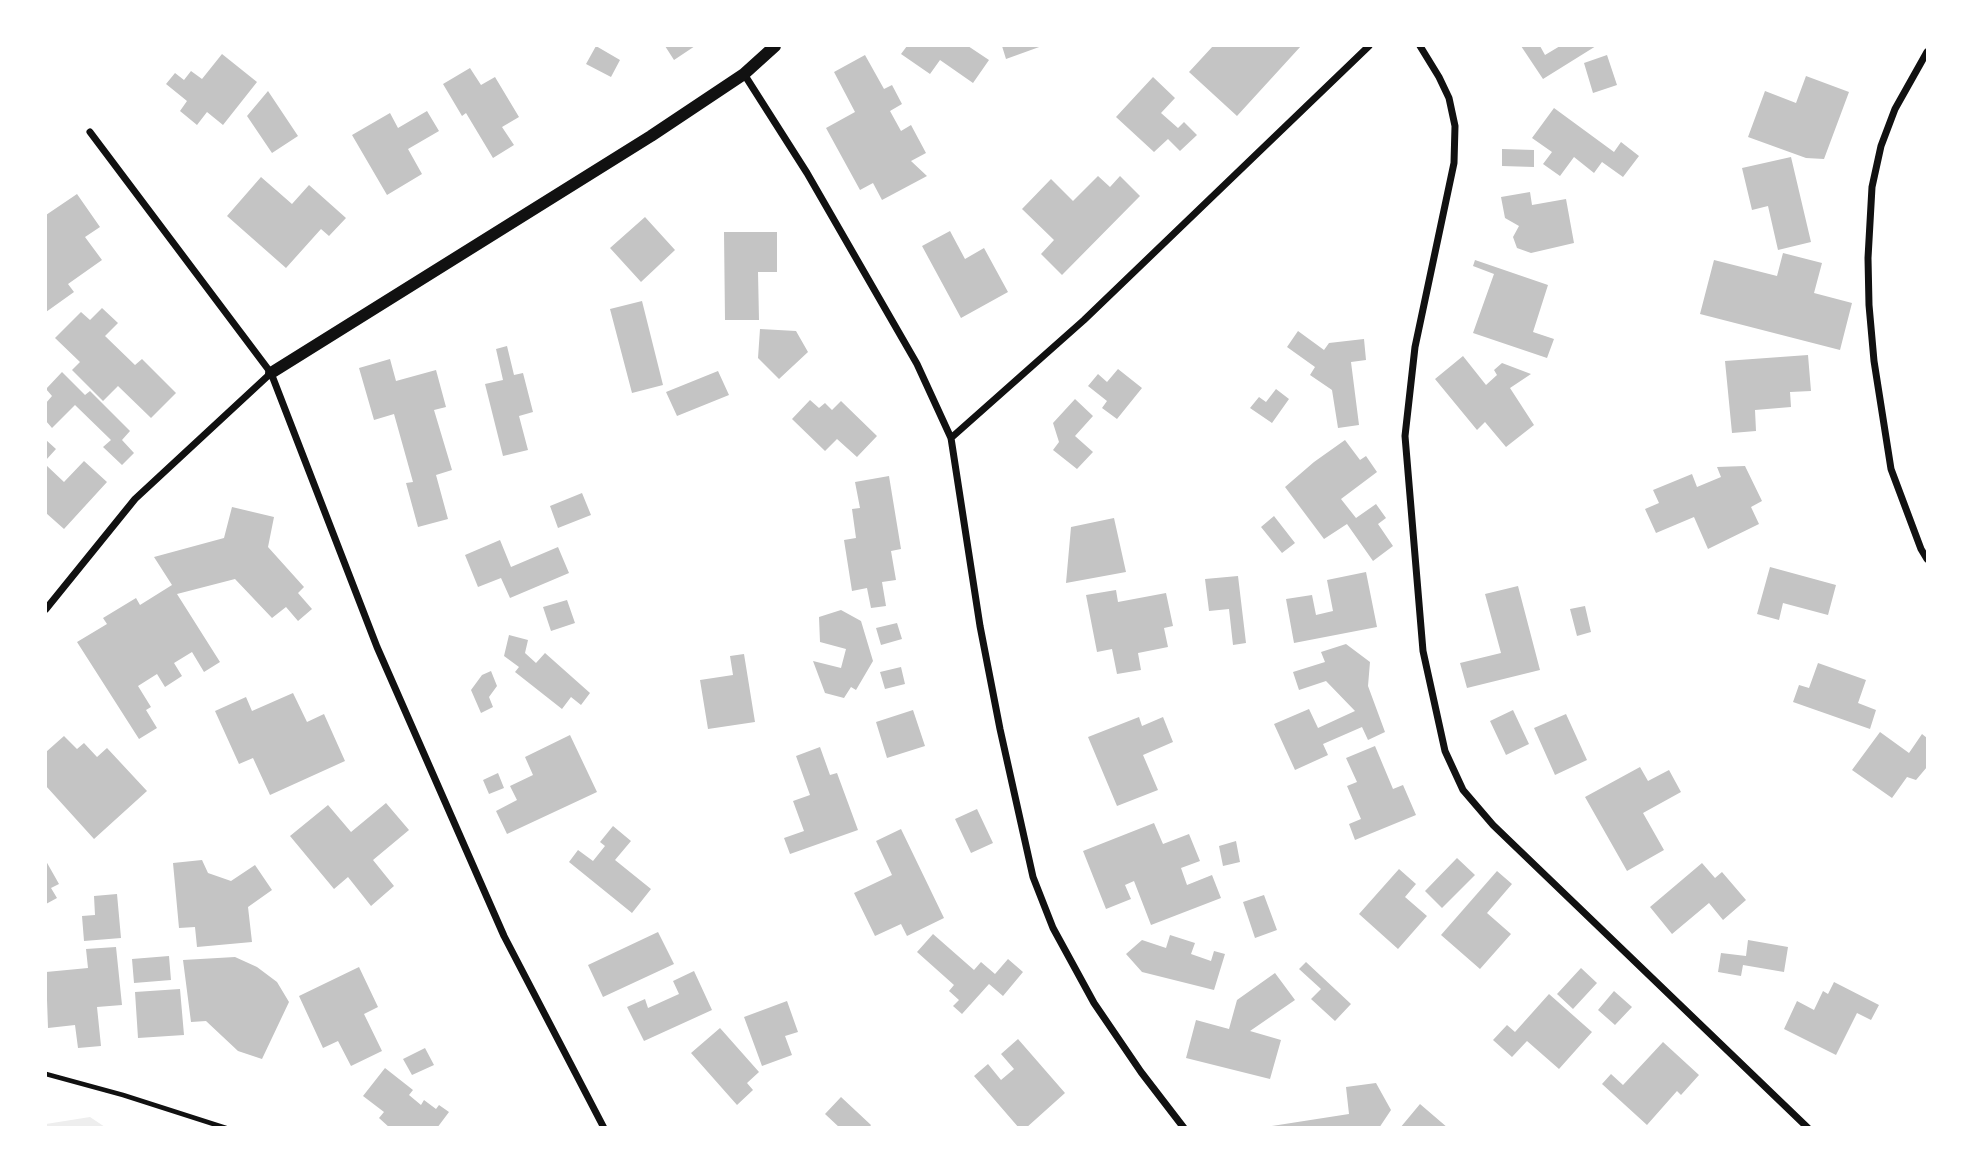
<!DOCTYPE html>
<style>
body{margin:0}
#map{position:relative;width:1973px;height:1173px;overflow:hidden;background:#fff;font-family:Roboto,sans-serif}
canvas{display:block}
.frame{position:absolute;inset:0;border:47px solid #fff;pointer-events:none}
</style>
<div id="map">
<canvas width="1973" height="1173"></canvas>
<div class="frame"></div>
</div>
<script>
const ctx = document.querySelector('canvas').getContext('2d');
ctx.lineJoin = 'round';
function fillPath(path, color) { ctx.fillStyle = color; ctx.fill(path, 'evenodd'); }
const poly = rows => new Path2D(rows.map(r => 'M' + r).join(''));
function stroke(path, color, width, dash) { ctx.strokeStyle = color; ctx.lineWidth = width; ctx.lineCap = dash ? 'butt' : 'round'; ctx.setLineDash(dash || []); ctx.stroke(path); }
fillPath(poly([
 [90,1117,105,1127,46,1127,46,1124]
]), '#eee');
fillPath(poly([
 [596,46,620,60,611,77,586,64],
 [665,46,695,46,674,60],
 [907,46,968,46,989,60,973,83,940,60,930,74,901,54],
 [1002,46,1042,46,1006,59],
 [1213,46,1301,46,1237,116,1189,72],
 [1521,46,1540,46,1545,55,1560,46,1596,46,1543,79],
 [222,54,257,82,223,125,207,112,197,125,180,111,187,101,166,84,175,73,184,80,191,71,202,79],
 [865,55,884,89,892,85,902,104,890,111,901,131,911,125,926,153,911,161,927,176,882,200,873,183,860,190,826,128,855,112,834,72],
 [1607,55,1617,85,1593,93,1584,63],
 [470,68,481,85,495,77,519,117,502,127,514,145,493,158,466,113,462,116,443,84],
 [1806,76,1849,92,1824,159,1806,158,1748,137,1765,91,1796,103],
 [1153,77,1175,98,1161,113,1178,128,1184,122,1197,135,1180,151,1168,139,1154,152,1116,117],
 [268,91,298,136,272,153,247,116],
 [1554,108,1614,152,1621,142,1639,156,1623,177,1602,162,1594,173,1574,157,1560,176,1543,164,1552,152,1532,138],
 [427,111,439,131,408,149,422,174,387,195,352,135,390,113,398,128],
 [1502,149,1534,150,1534,167,1502,166],
 [1791,157,1811,242,1778,250,1768,206,1752,210,1742,168],
 [1098,176,1110,187,1120,176,1140,196,1062,275,1041,254,1054,240,1022,209,1051,179,1073,201],
 [261,177,292,204,309,185,346,218,329,236,321,229,286,268,227,216],
 [1530,192,1532,205,1566,199,1574,243,1531,253,1517,248,1513,237,1519,226,1505,218,1501,197],
 [77,194,100,227,85,237,102,260,68,284,74,292,46,312,46,215],
 [645,217,675,250,641,282,610,248],
 [950,231,965,259,984,248,1008,292,961,318,922,246],
 [724,232,777,232,777,272,758,272,759,320,725,320],
 [1783,253,1822,263,1814,293,1852,303,1840,350,1700,314,1714,260,1777,276],
 [1475,260,1548,285,1533,332,1554,339,1547,358,1473,333,1494,274,1473,266],
 [642,301,663,385,632,393,610,309],
 [102,308,118,323,105,336,135,365,142,359,176,393,151,418,118,386,103,401,72,370,80,362,55,338,81,312,90,320],
 [760,329,796,331,808,352,779,379,758,358],
 [1298,331,1324,350,1329,343,1364,339,1366,360,1351,362,1359,425,1338,428,1332,390,1310,375,1315,367,1287,347],
 [507,346,514,375,523,373,533,412,519,416,528,450,503,456,485,384,503,380,496,349],
 [1808,355,1811,391,1790,392,1791,407,1755,410,1756,431,1732,433,1725,361],
 [1463,356,1486,385,1497,375,1494,370,1502,363,1531,374,1510,388,1534,425,1506,447,1485,422,1477,430,1435,379],
 [390,359,396,381,436,370,446,407,434,410,452,470,436,475,448,519,418,527,406,483,413,482,394,414,374,420,359,368],
 [1118,369,1142,388,1117,419,1102,408,1107,401,1088,386,1098,374,1107,382],
 [718,371,729,395,677,416,666,392],
 [62,372,85,395,90,391,130,431,122,440,134,453,122,465,103,447,111,440,75,405,52,428,46,421,46,403,52,396,46,389],
 [1276,389,1289,399,1272,423,1250,408,1259,397,1266,402],
 [1075,399,1093,416,1075,436,1093,452,1077,469,1053,450,1059,442,1053,423],
 [810,400,819,408,825,403,832,410,841,401,877,436,857,457,837,439,825,451,792,419],
 [46,440,56,449,46,460],
 [1345,440,1360,460,1366,456,1377,472,1341,499,1356,518,1376,504,1386,518,1378,524,1393,546,1373,561,1347,524,1324,539,1285,487,1314,462],
 [84,461,107,482,64,529,46,513,46,465,64,482],
 [1745,466,1762,501,1751,507,1759,524,1708,549,1694,517,1656,533,1645,509,1659,503,1653,490,1692,474,1697,487,1721,477,1717,467],
 [889,476,901,549,891,551,896,580,882,582,886,606,871,608,867,588,852,591,844,540,856,538,852,509,860,508,855,482],
 [582,493,591,515,558,528,550,506],
 [232,507,274,517,268,547,304,587,298,593,312,609,298,621,286,607,272,618,235,579,177,594,220,662,204,672,192,652,174,663,182,676,165,687,157,674,138,686,151,707,146,710,157,728,139,739,77,642,107,624,103,618,136,598,140,605,172,585,154,557,224,538],
 [1274,516,1295,543,1282,553,1261,527],
 [1114,518,1126,572,1066,583,1071,527],
 [500,540,511,567,558,547,569,573,510,598,501,578,478,587,465,555],
 [1770,567,1836,585,1828,615,1783,603,1779,620,1757,614],
 [1366,572,1377,627,1294,643,1286,599,1312,595,1316,615,1333,611,1327,580],
 [1238,576,1246,643,1233,645,1229,609,1209,611,1205,579],
 [1518,586,1540,670,1467,688,1460,663,1501,653,1485,594],
 [1116,590,1118,602,1166,593,1173,626,1164,628,1168,647,1138,653,1141,670,1117,674,1112,649,1097,652,1086,595],
 [567,600,575,623,551,631,543,607],
 [1585,606,1591,632,1577,636,1570,609],
 [841,610,861,621,873,661,856,690,851,687,844,698,825,693,813,661,841,668,846,649,820,642,819,617],
 [897,623,902,639,881,645,876,628],
 [509,635,528,640,525,653,536,663,545,653,590,693,581,705,571,697,562,709,515,672,519,667,504,656],
 [1346,644,1370,662,1368,686,1385,732,1368,740,1362,727,1323,744,1328,755,1295,770,1274,724,1309,709,1318,728,1355,711,1326,681,1299,690,1293,672,1325,662,1321,652],
 [744,654,755,722,708,729,700,680,733,675,730,656],
 [1818,663,1866,680,1858,703,1876,710,1870,729,1793,702,1799,685,1809,688],
 [901,667,905,684,885,689,880,672],
 [491,671,497,686,489,697,493,707,481,713,471,690,482,675],
 [293,693,307,722,324,714,345,761,270,795,253,758,239,764,215,711,246,697,252,711],
 [913,710,925,746,887,758,876,722],
 [1513,710,1529,744,1506,755,1490,721],
 [1566,714,1587,760,1555,775,1534,728],
 [1139,717,1142,726,1163,717,1173,742,1143,755,1158,790,1117,806,1088,737],
 [1880,732,1909,753,1922,734,1927,738,1927,767,1916,780,1907,777,1892,798,1852,770],
 [570,735,597,792,507,834,496,811,517,800,510,786,533,775,525,757],
 [64,736,77,749,84,743,97,757,107,748,147,791,94,839,46,786,46,752],
 [1375,746,1393,789,1403,785,1416,815,1355,840,1349,824,1361,819,1347,786,1357,782,1346,758],
 [820,747,830,775,837,773,858,830,790,854,784,838,804,831,793,801,810,795,796,756],
 [1640,767,1648,781,1669,770,1681,792,1643,813,1664,850,1627,871,1585,797],
 [498,773,504,788,489,794,483,780],
 [386,803,409,830,373,860,394,886,371,906,348,877,334,889,290,836,328,805,351,832],
 [977,809,993,843,971,853,955,819],
 [1154,823,1163,844,1189,834,1200,861,1181,868,1187,885,1212,875,1221,898,1151,925,1134,881,1125,885,1131,899,1106,909,1083,851],
 [613,826,631,841,615,860,651,889,632,913,569,862,578,850,593,861,605,846,600,842],
 [901,829,944,918,907,936,901,924,875,936,854,893,892,875,876,841],
 [1236,841,1240,862,1223,866,1219,846],
 [1457,858,1475,875,1442,908,1425,891],
 [202,860,208,873,231,881,255,865,272,890,248,907,252,942,197,947,195,927,179,928,173,863],
 [46,861,59,884,51,888,57,898,46,904],
 [1702,863,1715,878,1722,872,1746,900,1723,920,1709,903,1672,934,1650,907],
 [1399,869,1416,884,1405,897,1427,916,1398,949,1359,914],
 [1497,871,1512,884,1487,913,1511,934,1480,969,1441,935],
 [117,894,121,938,84,941,82,916,95,915,94,896],
 [1264,895,1277,930,1255,938,1243,902],
 [658,932,674,964,603,997,588,965],
 [933,934,974,970,981,962,995,974,1008,959,1023,972,1003,996,989,984,962,1014,953,1006,959,1000,949,991,954,985,917,952],
 [1170,935,1195,943,1191,954,1211,961,1214,951,1225,954,1214,990,1142,972,1126,954,1142,940,1166,948],
 [1748,940,1788,947,1784,972,1743,965,1741,976,1718,972,1721,953,1746,956],
 [116,947,122,1005,97,1007,101,1046,78,1048,75,1025,48,1028,46,972,88,968,86,949],
 [169,956,171,980,134,983,132,959],
 [235,957,257,967,277,982,289,1002,262,1059,238,1051,206,1021,191,1022,183,960],
 [1306,962,1351,1004,1335,1021,1311,999,1321,989,1299,969],
 [359,967,378,1007,364,1014,382,1051,351,1066,338,1041,323,1048,299,996],
 [1581,968,1597,983,1573,1009,1557,994],
 [694,971,712,1010,644,1041,627,1007,645,999,648,1008,679,994,673,981],
 [1275,973,1295,1000,1250,1031,1281,1040,1270,1079,1186,1058,1196,1020,1229,1029,1237,1000],
 [1834,982,1879,1005,1871,1020,1857,1013,1836,1055,1784,1029,1797,1001,1814,1010,1823,991,1828,994],
 [180,989,184,1035,138,1038,135,992],
 [1614,991,1632,1007,1615,1025,1598,1010],
 [1549,994,1592,1032,1559,1069,1527,1041,1512,1057,1493,1040,1507,1025,1515,1032],
 [787,1001,798,1032,785,1036,792,1055,762,1066,744,1017],
 [720,1028,759,1072,747,1083,753,1090,737,1105,691,1053],
 [1018,1039,1065,1093,1026,1128,1019,1128,974,1076,988,1064,1001,1080,1014,1069,1001,1054],
 [1663,1042,1699,1075,1681,1095,1677,1091,1647,1125,1602,1084,1611,1074,1623,1085],
 [425,1048,434,1065,412,1075,403,1059],
 [385,1068,413,1090,409,1095,421,1105,424,1100,436,1109,439,1105,449,1112,437,1128,390,1128,379,1118,384,1112,363,1096],
 [1376,1083,1391,1110,1379,1128,1259,1128,1349,1114,1346,1087],
 [841,1097,871,1125,869,1128,840,1128,825,1114],
 [1420,1104,1448,1128,1400,1128]
]), '#c4c4c4');
stroke(poly([
 [46,1074,123,1095,226,1128]
]), '#111', 4.5);
stroke(poly([
 [1420,46,1439,77,1449,98,1455,126,1454,163,1415,347,1405,436,1423,651,1445,751,1463,790,1493,825,1808,1128],
 [1927,52,1895,109,1881,146,1872,187,1868,258,1869,305,1874,361,1891,469,1921,549,1927,559],
 [744,74,807,173,917,364,951,438,980,626,1000,729,1033,877,1053,928,1094,1003,1141,1072,1184,1128],
 [90,132,271,373,377,647,504,936,604,1128],
 [951,438,1084,320,1369,46],
 [46,609,135,499,271,373]
]), '#111', 7);
stroke(poly([
 [271,373,651,136,744,74,775,46]
]), '#111', 12);
</script>
